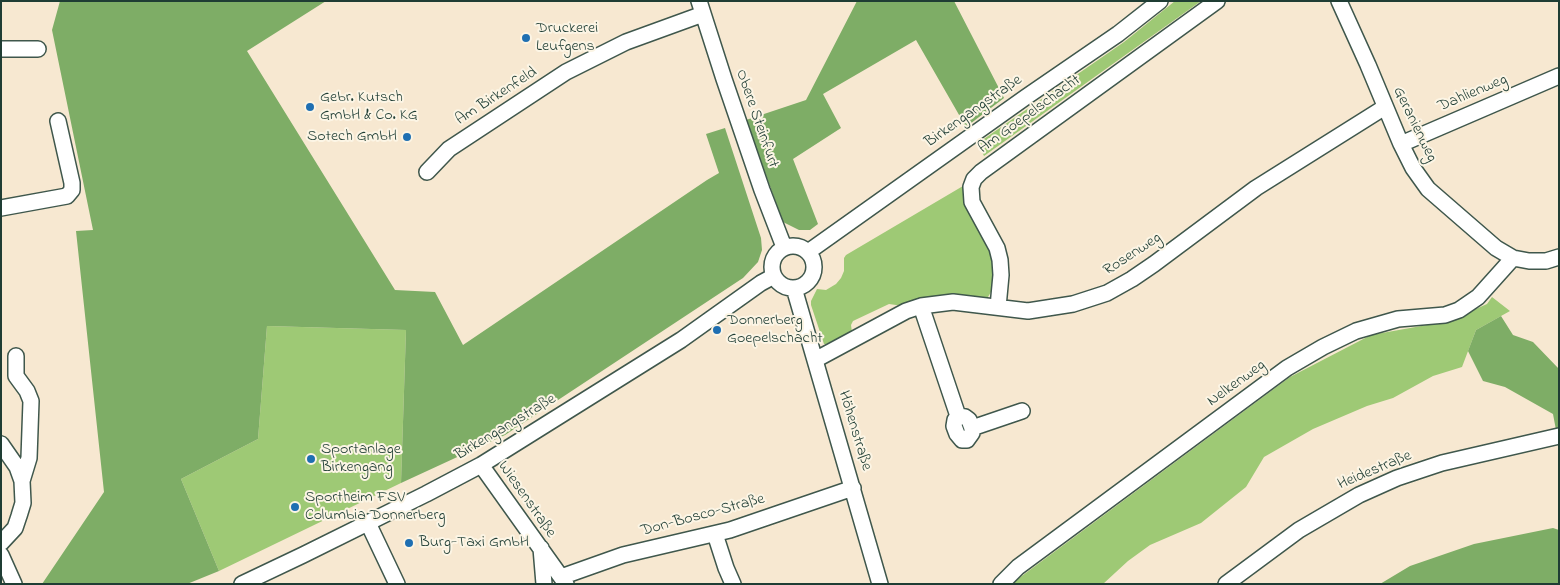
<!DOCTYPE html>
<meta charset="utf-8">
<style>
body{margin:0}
#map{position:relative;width:1560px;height:585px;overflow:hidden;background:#f7e8d1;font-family:"Indie Flower",sans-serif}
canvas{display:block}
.frame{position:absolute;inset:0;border:2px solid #1f3d34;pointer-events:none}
</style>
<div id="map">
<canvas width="1560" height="585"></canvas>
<div class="frame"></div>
</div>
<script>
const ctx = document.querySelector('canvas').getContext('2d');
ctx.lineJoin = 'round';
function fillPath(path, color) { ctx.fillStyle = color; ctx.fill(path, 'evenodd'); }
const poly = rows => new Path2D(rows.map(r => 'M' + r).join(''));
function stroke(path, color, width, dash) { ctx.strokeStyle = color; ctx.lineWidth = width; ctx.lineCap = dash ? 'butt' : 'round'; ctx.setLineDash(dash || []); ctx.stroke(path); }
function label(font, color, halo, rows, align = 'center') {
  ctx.font = font + ' "Indie Flower",sans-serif'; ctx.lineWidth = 4; ctx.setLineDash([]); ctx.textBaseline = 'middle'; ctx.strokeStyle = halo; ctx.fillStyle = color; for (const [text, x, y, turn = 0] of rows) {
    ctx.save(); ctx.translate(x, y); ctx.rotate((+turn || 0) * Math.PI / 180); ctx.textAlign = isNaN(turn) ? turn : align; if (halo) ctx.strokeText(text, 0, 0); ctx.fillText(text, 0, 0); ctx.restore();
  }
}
fillPath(poly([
 [1175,1,1201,1,984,156,978,143,1124,42],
 [963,186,967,186,995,250,996,292,991,292,988,297,986,298,945,296,929,297,903,306,889,304,853,321,851,325,852,332,826,344,824,344,811,305,811,301,817,289,826,290,836,284,841,278,844,271,844,258,846,255],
 [1492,297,1510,311,1476,330,1462,367,1433,376,1393,398,1367,406,1313,429,1264,457,1246,487,1201,523,1150,545,1128,561,1103,584,1011,584,1290,377,1371,335,1449,321,1487,304],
 [267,326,406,330,401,483,219,571,181,479,258,439]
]), '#9ec975');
fillPath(poly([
 [60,1,326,1,247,51,395,290,435,292,463,345,707,180,719,173,706,134,725,128,761,238,762,250,758,262,743,278,505,435,401,483,406,330,267,326,258,439,181,479,219,571,187,584,42,584,104,492,76,231,93,230,52,30],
 [857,1,954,1,1004,98,966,127,916,40,823,94,841,128,793,159,818,224,810,230,799,230,783,222,746,120,806,100],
 [1501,316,1513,335,1533,342,1559,369,1559,428,1556,430,1553,414,1505,387,1483,381,1468,351,1476,330],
 [1553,528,1559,530,1559,584,1380,584,1410,566,1474,544]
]), '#7ead66');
const minor = poly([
 [699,1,724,79,762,190,784,247],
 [1339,1,1368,65,1401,144,1413,168,1428,189,1496,248,1513,258,1529,261,1546,261,1559,257],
 [1,49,38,49],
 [1401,144,1559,76],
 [427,172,449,149,566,72,626,42,703,14],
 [1,208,67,196,72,190,72,183,58,121],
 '772 267a21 21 0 1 1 42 0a21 21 0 1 1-42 0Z',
 [808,252,1026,97,1118,34,1160,1],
 [794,288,880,584],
 [921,306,958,416],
 [998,307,1001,275,1000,260,997,248,972,202,971,187,974,179,981,172,1217,1],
 [815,360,906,311,921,306,953,302,1028,311,1073,304,1107,293,1132,279,1154,264,1256,188,1385,107],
 [958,416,965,417,969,420,972,428,972,433,967,440,962,440,957,434,954,426,955,420,958,416],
 [972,428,1022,411],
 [1,444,17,467,22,481],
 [481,465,566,584],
 [368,523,397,584],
 [715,534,726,568,733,584],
 [1,543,15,528,19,516,23,503,22,481,29,458,31,401,27,391,16,376,16,356],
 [541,548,544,584],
 [1,555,14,584],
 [561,577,623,555,730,530,853,488],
 [242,584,303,555,426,494,481,465,681,340,761,283,774,276],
 [1001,584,1018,567,1287,368,1323,347,1356,331,1398,319,1445,315,1459,310,1478,297,1513,258],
 [1226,584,1299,530,1359,495,1397,478,1442,463,1559,436]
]);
stroke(minor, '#3f574c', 18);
stroke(minor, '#fff', 15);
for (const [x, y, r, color] of [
 [526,38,5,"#1f6fb2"],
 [310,107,5,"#1f6fb2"],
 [407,137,5,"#1f6fb2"],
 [717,330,5,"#1f6fb2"],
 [311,459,5,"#1f6fb2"],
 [295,507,5,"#1f6fb2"],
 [409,543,5,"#1f6fb2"]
]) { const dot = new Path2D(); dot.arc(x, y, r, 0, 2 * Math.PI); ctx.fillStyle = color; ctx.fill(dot); stroke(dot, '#fcf5e5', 2); }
label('16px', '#1f3d34', '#fcf5e5', [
 ["Druckerei",536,29],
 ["Leufgens",536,47],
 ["Gebr. Kutsch",320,98],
 ["GmbH & Co. KG",320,116],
 ["Sotech GmbH",397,137,"right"],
 ["Donnerberg",727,321],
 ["Goepelschacht",727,339],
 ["Sportanlage",321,450],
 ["Birkengang",321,468],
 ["Sportheim FSV",305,498],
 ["Columbia Donnerberg",305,516],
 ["Burg-Taxi GmbH",419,543]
], 'left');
label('16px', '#1f3d34', '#fcf5e5', [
 ["Dahlienweg",1473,94,-23],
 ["Am Birkenfeld",497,97,-33],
 ["Birkengangstraße",974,112,-35],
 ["Am Goepelschacht",1030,115,-36],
 ["Obere Steinfurt",756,119,71],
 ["Geranienweg",1414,125,64],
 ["Rosenweg",1133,255,-33],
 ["Nelkenweg",1237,384,-36],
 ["Birkengangstraße",506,428,-31],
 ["Höhenstraße",854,431,73],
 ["Heidestraße",1375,471,-23],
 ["Wiesenstraße",526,500,55],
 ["Don-Bosco-Straße",703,516,-15]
]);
</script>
